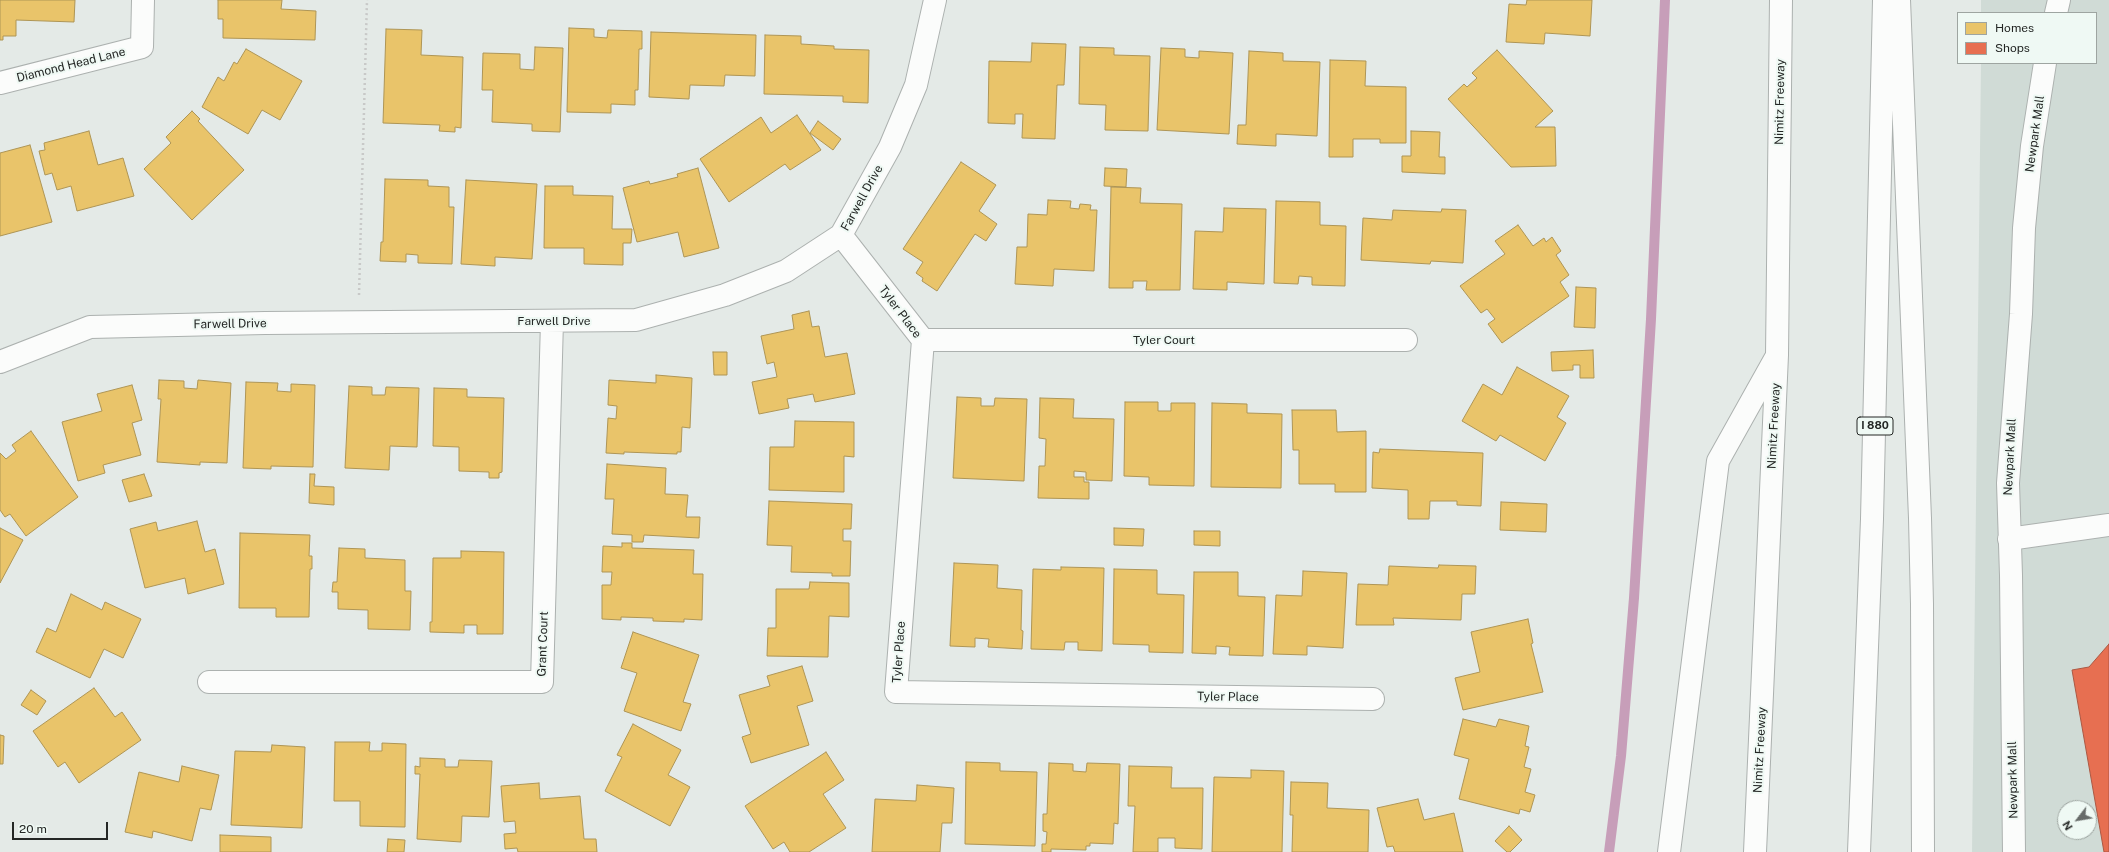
<!DOCTYPE html>
<style>
body{margin:0}
#map{position:relative;width:2109px;height:852px;overflow:hidden;background:#e4eae7;font-family:"Public Sans",sans-serif}
canvas{display:block}
.legend{position:absolute;left:1957px;top:12px;width:140px;height:52px;box-sizing:border-box;background:#eff9f4;border:1px solid #9ea5a1;margin:0;padding:5px 7px;list-style:none;font-size:12px;color:#242725}
.legend li{display:flex;align-items:center;gap:8px;height:20px}
.legend b{width:20px;border:1px solid #9ea5a1}
.north{position:absolute;left:2057px;top:800px;width:40px;height:40px;box-sizing:border-box;background:#eff9f4;border:1px solid #9ea5a1;border-radius:50%;rotate:239deg;font-size:11px;font-weight:700;line-height:16px;text-align:center;color:#242725}
.north::after{content:'';display:block;margin:auto;width:14px;height:18px;background:#676b69;clip-path:polygon(50% 0,100% 100%,50% 72%,0 100%)}
.scale{position:absolute;left:12px;top:822px;width:96px;height:18px;box-sizing:border-box;border:2px solid #242725;border-top:0;padding-left:5px;font-size:12px;line-height:14px;white-space:nowrap;color:#242725;-webkit-text-stroke:3px #eff9f4;paint-order:stroke}
</style>
<div id="map">
<canvas width="2109" height="852"></canvas>
<ul class="legend">
<li><b style="height:11px;background:#e9c46a"></b>Homes</li>
<li><b style="height:11px;background:#e76f51"></b>Shops</li>
</ul>
<div class="north">N</div>
<div class="scale">20 m</div>
</div>
<script>
const ctx = document.querySelector('canvas').getContext('2d');
ctx.lineJoin = 'round';
function fillPath(path, color) { ctx.fillStyle = color; ctx.fill(path, 'evenodd'); }
const poly = rows => new Path2D(rows.map(r => 'M' + r).join(''));
function stroke(path, color, width, dash) { ctx.strokeStyle = color; ctx.lineWidth = width; ctx.lineCap = dash ? 'butt' : 'round'; ctx.setLineDash(dash || []); ctx.stroke(path); }
function label(font, color, halo, rows, align = 'center') {
  ctx.font = font + ' "Public Sans",sans-serif'; ctx.lineWidth = 4; ctx.setLineDash([]); ctx.textBaseline = 'middle'; ctx.strokeStyle = halo; ctx.fillStyle = color; for (const [text, x, y, turn = 0] of rows) {
    ctx.save(); ctx.translate(x, y); ctx.rotate((+turn || 0) * Math.PI / 180); ctx.textAlign = isNaN(turn) ? turn : align; if (halo) ctx.strokeText(text, 0, 0); ctx.fillText(text, 0, 0); ctx.restore();
  }
}
fillPath(poly([
 [1981,0,2109,0,2109,852,1972,852,1981,63,2096,63,2096,13,1981,13],
 [2065,808,2089,808,2089,832,2065,832]
]), '#d0dbd6');
const homes = poly([
 [0,0,75,0,74,22,16,20,16,36,3,36,3,40,0,40,0,0],
 [218,0,282,0,281,9,316,11,315,40,223,38,223,19,218,19,218,0],
 [1527,0,1592,0,1590,36,1545,33,1544,44,1506,42,1509,4,1526,5,1527,0],
 [569,28,594,29,594,37,607,38,608,30,642,31,642,49,639,49,638,90,635,90,635,105,611,104,611,113,567,112,569,28],
 [386,29,422,30,421,55,463,57,461,128,455,127,455,132,439,131,440,125,383,123,386,29],
 [651,32,756,35,755,76,725,75,724,86,690,85,689,99,649,97,651,32],
 [765,35,801,36,801,44,834,46,834,49,869,50,868,103,843,102,843,96,764,94,765,35],
 [1032,43,1066,44,1064,85,1057,85,1055,139,1022,138,1023,114,1015,114,1015,124,988,123,989,61,1031,62,1032,43],
 [535,47,563,48,560,132,532,131,532,124,492,122,493,90,482,90,483,53,520,54,520,69,534,70,535,47],
 [1080,47,1114,48,1114,55,1150,56,1148,131,1105,130,1106,105,1079,104,1080,47],
 [1161,48,1185,49,1185,57,1199,58,1199,51,1233,53,1229,134,1157,130,1161,48],
 [246,49,302,81,280,120,262,110,248,134,202,107,218,77,224,81,234,62,237,64,246,49],
 [1497,50,1553,111,1535,127,1555,127,1556,166,1511,167,1448,99,1464,84,1467,87,1477,78,1472,73,1497,50],
 [1249,51,1283,53,1283,61,1320,62,1317,136,1276,134,1276,146,1237,144,1238,125,1246,125,1249,51],
 [1330,60,1366,61,1365,86,1406,87,1406,143,1380,143,1380,139,1353,139,1353,157,1329,157,1330,60],
 [192,111,200,119,198,121,244,170,192,220,144,169,171,143,166,137,192,111],
 [797,115,821,150,790,170,785,164,729,202,700,159,761,117,771,133,797,115],
 [818,121,841,139,833,150,810,133,818,121],
 [89,131,98,165,123,158,134,196,77,211,71,186,57,190,52,173,45,175,39,151,45,150,44,143,89,131],
 [1411,131,1440,132,1439,157,1445,157,1445,174,1402,172,1402,156,1411,156,1411,131],
 [30,145,52,222,0,236,0,153,30,145],
 [961,162,996,185,979,211,997,224,986,241,975,234,937,291,922,281,923,278,916,273,923,262,903,249,961,162],
 [698,168,719,248,684,257,678,232,637,242,623,188,649,181,650,184,678,177,677,174,698,168],
 [1105,168,1127,169,1126,187,1104,186,1105,168],
 [385,179,428,180,428,186,449,187,449,207,454,207,452,264,418,263,418,255,406,254,406,262,380,261,381,242,383,242,385,179],
 [466,180,537,184,532,259,495,257,495,266,461,264,466,180],
 [545,186,573,186,573,195,613,196,612,229,632,229,631,243,623,243,623,265,584,264,584,248,544,248,545,186],
 [1111,187,1141,188,1140,203,1182,204,1180,290,1146,290,1147,281,1133,281,1133,288,1109,288,1111,187],
 [1048,200,1071,201,1070,208,1079,209,1080,204,1091,205,1090,210,1097,210,1094,271,1054,269,1053,286,1015,284,1017,247,1027,247,1028,214,1047,215,1048,200],
 [1276,201,1320,202,1320,225,1346,226,1345,286,1312,285,1312,277,1299,276,1298,284,1274,283,1276,201],
 [1224,208,1266,209,1264,284,1227,282,1227,290,1193,289,1195,231,1223,232,1224,208],
 [1442,209,1466,210,1463,263,1431,261,1430,264,1361,260,1363,218,1392,220,1393,210,1441,212,1442,209],
 [1518,225,1533,246,1544,238,1546,242,1552,237,1561,251,1556,255,1569,275,1560,282,1569,296,1502,343,1488,324,1495,319,1487,309,1481,313,1460,286,1505,254,1495,241,1518,225],
 [1576,287,1596,288,1595,328,1574,327,1576,287],
 [809,311,812,327,819,326,825,357,847,353,855,394,815,402,813,394,787,399,789,408,759,414,752,382,777,377,774,362,767,364,761,336,794,329,792,315,809,311],
 [1593,350,1594,378,1580,378,1580,365,1573,365,1573,370,1552,371,1551,352,1593,350],
 [713,352,727,352,727,375,714,375,713,352],
 [1517,367,1569,396,1557,417,1566,423,1545,461,1500,435,1496,441,1462,421,1483,384,1502,395,1517,367],
 [656,375,692,378,690,428,682,427,681,452,677,452,677,454,624,452,624,454,606,453,608,418,616,419,617,406,608,405,609,380,656,383,656,375],
 [159,380,184,381,184,388,197,389,198,380,231,383,227,463,200,462,200,465,157,462,161,399,158,399,159,380],
 [246,382,278,383,277,391,291,392,291,384,315,385,313,467,271,466,271,469,243,468,246,382],
 [132,385,142,420,132,423,141,455,103,465,105,473,78,481,62,422,102,411,97,394,132,385],
 [349,386,372,387,372,395,385,395,386,387,419,388,417,447,390,446,389,470,345,468,349,386],
 [434,388,467,389,467,397,504,398,502,472,499,473,499,478,489,478,489,472,459,471,459,447,433,446,434,388],
 [957,397,981,398,981,406,994,406,995,398,1027,399,1024,481,953,478,957,397],
 [1040,398,1074,399,1073,418,1114,419,1112,481,1086,480,1086,472,1074,471,1074,477,1084,477,1084,482,1089,482,1089,499,1038,498,1039,466,1045,466,1046,439,1039,438,1040,398],
 [1125,402,1158,402,1158,411,1171,411,1171,403,1195,403,1194,486,1149,485,1149,477,1124,476,1125,402],
 [1212,403,1247,404,1247,413,1282,414,1281,488,1211,487,1212,403],
 [1292,410,1336,410,1337,432,1366,431,1366,492,1335,492,1335,484,1299,484,1299,450,1293,450,1292,410],
 [795,421,854,422,854,457,844,456,844,492,769,490,770,447,794,447,795,421],
 [31,431,78,497,26,536,10,514,5,517,0,510,0,453,6,459,16,451,12,445,31,431],
 [1380,449,1483,453,1481,506,1457,505,1457,501,1430,501,1429,519,1408,519,1408,490,1372,488,1373,452,1379,453,1380,449],
 [607,464,666,468,665,494,688,495,686,517,700,517,699,538,644,535,643,542,632,542,632,535,612,534,614,499,605,499,607,464],
 [144,474,152,496,129,502,122,480,144,474],
 [310,474,315,474,314,486,334,487,334,505,309,503,310,474],
 [769,501,852,504,851,529,843,529,843,541,851,541,850,576,832,576,832,573,791,572,792,546,767,545,769,501],
 [1501,502,1547,504,1546,532,1500,530,1501,502],
 [197,521,205,552,215,549,224,584,188,594,185,578,145,588,130,529,156,522,158,531,197,521],
 [0,528,23,540,0,583,0,528],
 [1114,528,1144,529,1143,546,1114,545,1114,528],
 [1194,531,1220,531,1220,546,1194,545,1194,531],
 [240,533,310,535,309,556,312,556,312,569,310,569,309,617,276,617,276,608,239,608,240,533],
 [622,543,632,543,632,548,694,550,693,574,703,574,702,620,684,619,684,622,653,621,653,618,621,617,621,620,602,619,602,585,611,585,612,572,602,572,603,546,622,547,622,543],
 [339,548,365,549,365,558,405,560,405,591,411,591,410,630,368,629,368,610,338,609,338,592,332,592,333,582,337,582,339,548],
 [461,551,504,552,503,634,477,634,477,625,464,625,464,633,430,632,430,622,432,622,433,558,461,558,461,551],
 [954,563,998,565,997,588,1022,590,1021,630,1023,631,1022,649,988,647,989,639,975,638,975,647,950,646,954,563],
 [1439,565,1476,566,1475,594,1462,594,1461,620,1393,618,1394,625,1356,625,1358,584,1388,585,1389,566,1438,568,1439,565],
 [1061,567,1104,568,1102,651,1078,650,1078,642,1065,642,1064,650,1031,649,1033,569,1061,570,1061,567],
 [1114,569,1157,570,1157,594,1184,595,1183,653,1149,652,1149,645,1113,644,1114,569],
 [1303,571,1347,573,1343,648,1307,646,1307,655,1273,654,1276,595,1302,596,1303,571],
 [1194,572,1238,572,1238,596,1265,597,1263,656,1229,655,1230,647,1216,646,1216,654,1192,653,1194,572],
 [810,582,849,583,849,617,829,616,828,657,767,656,768,628,776,628,776,589,809,589,810,582],
 [71,594,102,610,105,602,141,619,123,658,104,649,90,678,36,652,47,628,56,632,71,594],
 [1528,619,1533,643,1531,644,1543,692,1463,710,1455,678,1480,672,1471,632,1528,619],
 [633,632,699,655,683,702,691,704,681,731,624,711,637,673,621,668,633,632],
 [802,666,813,701,797,706,809,745,751,763,742,737,751,734,739,695,770,686,767,676,802,666],
 [94,688,115,717,122,712,141,740,79,783,65,762,58,767,33,731,94,688],
 [31,690,46,701,37,715,21,705,31,690],
 [1463,719,1496,727,1499,719,1529,726,1525,746,1529,747,1524,767,1531,769,1525,792,1535,795,1530,812,1520,809,1519,814,1459,799,1469,759,1454,755,1463,719],
 [633,724,681,750,668,775,690,787,670,826,605,791,622,757,617,755,633,724],
 [0,735,4,736,3,764,0,764,0,735],
 [335,742,370,742,369,751,382,751,382,743,406,744,405,827,360,826,360,801,334,801,335,742],
 [272,745,305,747,302,828,231,825,235,751,271,752,272,745],
 [826,752,844,780,823,794,846,828,809,852,790,852,784,842,773,849,745,806,826,752],
 [420,758,445,759,445,767,458,767,459,760,492,761,489,817,462,816,461,842,417,839,420,774,415,774,415,766,420,767,420,758],
 [966,762,1000,763,1000,771,1037,772,1035,846,965,844,966,762],
 [1049,763,1073,764,1073,771,1086,772,1087,763,1120,764,1118,824,1114,823,1113,844,1090,843,1090,846,1086,846,1086,850,1051,849,1051,852,1042,852,1042,844,1046,844,1047,832,1043,831,1043,814,1047,814,1049,763],
 [182,766,219,775,211,810,200,808,192,841,153,831,152,838,125,832,139,772,179,782,182,766],
 [1129,766,1172,767,1171,788,1203,788,1202,849,1175,848,1175,838,1158,838,1158,852,1133,852,1135,806,1128,806,1129,766],
 [1251,770,1284,771,1282,852,1212,852,1214,777,1251,778,1251,770],
 [1291,782,1328,783,1327,808,1369,810,1368,852,1292,852,1293,815,1290,815,1291,782],
 [539,783,540,799,580,796,584,839,596,839,597,852,518,852,517,848,505,849,504,834,516,833,515,821,504,822,501,786,539,783],
 [917,785,954,788,952,823,942,823,940,852,872,852,875,799,916,801,917,785],
 [1418,799,1424,820,1454,813,1463,852,1395,852,1393,846,1387,847,1377,808,1418,799],
 [1509,826,1522,840,1510,852,1507,852,1495,841,1509,826],
 [220,835,271,837,271,852,220,852,220,835],
 [388,839,405,840,404,852,387,852,388,839]
]);
fillPath(homes, '#e9c46a');
stroke(homes, '#ae9555', 1);
const shops = poly([
 [2109,644,2109,852,2104,852,2072,670,2089,667,2109,644]
]);
fillPath(shops, '#e76f51');
stroke(shops, '#ac5944', 1);
stroke(poly([
 [1609,852,1621,756,1634,598,1651,319,1665,0]
]), '#c79eb9', 10);
const minor = poly([
 [2056,13,2059,0],
 [0,83,142,47,143,0],
 [841,235,923,340,896,692,1373,699],
 [923,340,1406,340],
 [0,362,90,327,265,323,636,320,725,295,786,271,841,235,890,147,916,85,935,0],
 [2009,539,2109,525],
 [209,682,542,682,552,321],
 [2014,852,2011,575,2008,483,2021,314,2024,228,2032,146,2045,63]
]);
const highway = poly([
 [1899,0,1920,518,1922,604,1923,852],
 [1669,852,1718,461,1775,359],
 [1755,852,1777,355,1781,0],
 [1859,852,1872,519,1884,0]
]);
stroke(minor, '#acb1af', 24);
stroke(highway, '#acb1af', 24);
stroke(poly([
 [359,295,367,0]
]), '#c8c9c8', 2.5, [2, 3]);
stroke(minor, '#fbfcfb', 22);
stroke(highway, '#fbfcfb', 22);
for (const [x, y, w] of [
 [1875,426,36]
]) { const box = new Path2D(); box.roundRect(x - w / 2, y - 9, w, 18, 3); ctx.fillStyle = '#eff9f4'; ctx.fill(box); stroke(box, '#242725', 1); }
label('bold 11px', '#242725', null, [
 ["I 880",1875,426]
]);
label('12px', '#242725', '#eff9f4', [
 ["Diamond Head Lane",71,65,-14],
 ["Nimitz Freeway",1780,102,-89],
 ["Newpark Mall",2035,134,-82],
 ["Farwell Drive",862,198,-61],
 ["Tyler Place",900,312,53],
 ["Farwell Drive",554,321],
 ["Farwell Drive",230,324,-1],
 ["Tyler Court",1164,340],
 ["Nimitz Freeway",1774,426,-87],
 ["Newpark Mall",2010,457,-87],
 ["Grant Court",543,644,-88],
 ["Tyler Place",899,652,-86],
 ["Tyler Place",1228,697,1],
 ["Nimitz Freeway",1760,750,-87],
 ["Newpark Mall",2013,780,-91]
]);
</script>
